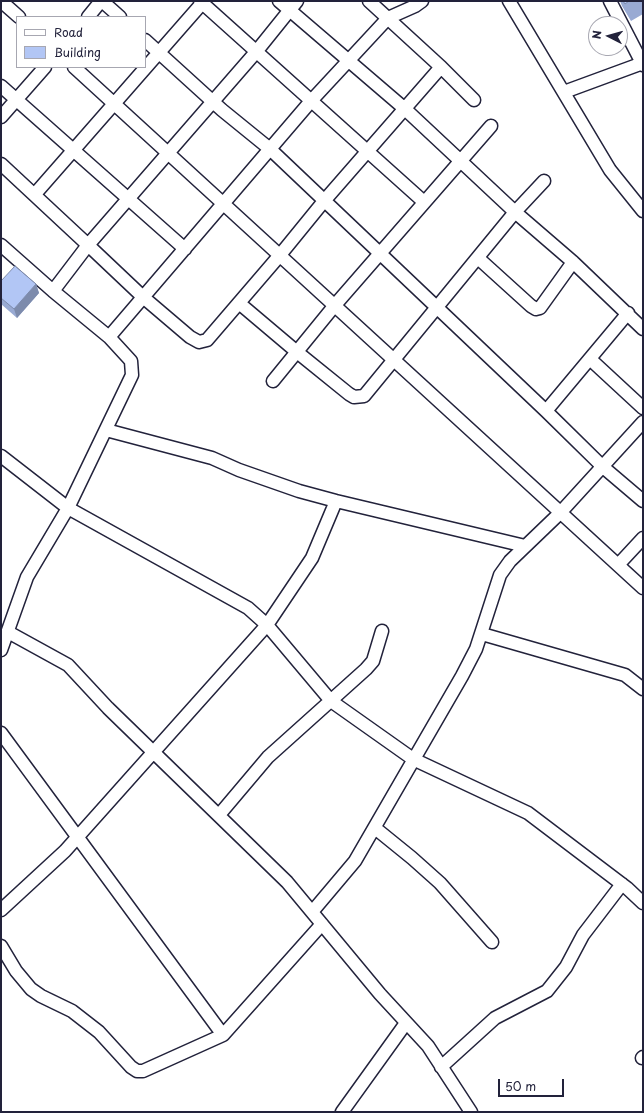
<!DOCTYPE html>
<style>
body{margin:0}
#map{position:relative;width:644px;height:1113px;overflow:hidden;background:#fff;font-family:"Playpen Sans",sans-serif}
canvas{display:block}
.frame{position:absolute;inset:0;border:2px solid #22223b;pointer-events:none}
.legend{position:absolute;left:16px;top:16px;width:130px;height:52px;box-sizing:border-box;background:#fff;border:1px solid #a7a7b1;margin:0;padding:5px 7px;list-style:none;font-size:12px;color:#22223b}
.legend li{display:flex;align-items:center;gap:8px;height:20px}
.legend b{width:20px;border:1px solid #a7a7b1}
.north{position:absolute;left:588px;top:16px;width:40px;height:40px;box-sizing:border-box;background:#fff;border:1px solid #a7a7b1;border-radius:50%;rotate:276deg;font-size:11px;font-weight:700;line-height:16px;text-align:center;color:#22223b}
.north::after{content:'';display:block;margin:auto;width:14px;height:18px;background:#22223b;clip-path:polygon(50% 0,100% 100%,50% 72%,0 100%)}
.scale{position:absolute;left:498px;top:1079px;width:66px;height:18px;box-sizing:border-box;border:2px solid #22223b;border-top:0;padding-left:5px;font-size:12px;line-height:14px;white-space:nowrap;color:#22223b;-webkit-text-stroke:3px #fff;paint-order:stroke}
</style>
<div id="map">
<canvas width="644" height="1113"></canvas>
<div class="frame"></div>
<ul class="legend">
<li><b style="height:5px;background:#fff"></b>Road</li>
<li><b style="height:11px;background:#b2c6f5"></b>Building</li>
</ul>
<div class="north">N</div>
<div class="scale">50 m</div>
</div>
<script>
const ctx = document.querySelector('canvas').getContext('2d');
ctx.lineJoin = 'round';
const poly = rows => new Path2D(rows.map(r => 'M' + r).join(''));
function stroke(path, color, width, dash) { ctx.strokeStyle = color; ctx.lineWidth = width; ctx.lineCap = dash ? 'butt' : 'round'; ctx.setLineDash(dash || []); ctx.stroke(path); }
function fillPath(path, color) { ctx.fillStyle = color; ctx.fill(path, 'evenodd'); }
const minor = poly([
 [1,1,19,17],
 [102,1,120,17],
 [200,1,424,202],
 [279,1,405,109,515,212,573,262,643,329],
 [297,1,256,52,88,245,143,297,190,337,199,342,207,340,280,255,324,201,441,67],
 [369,1,441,67,474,100],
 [509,1,610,170,643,211],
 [610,1,643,65],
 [88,17,101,1],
 [145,40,222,110,270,149,546,411,603,467,643,501],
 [74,67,643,588],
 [1,86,185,249],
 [564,92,643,63],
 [1,117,45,67],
 [1,164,88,245,53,291],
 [35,194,204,1],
 [1,245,53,291,109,337,131,361,132,375,68,508,27,577,1,650],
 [478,258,531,306,536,309,540,308,573,262],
 [239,303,297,352,349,394,354,397,364,396,515,212,544,181],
 [109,337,311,101,388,18,415,6,422,1],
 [590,359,643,408],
 [273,381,335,305,491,126],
 [546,411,628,313],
 [106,430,212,458,239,470,299,491,336,501,525,546],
 [1,456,68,508,248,608,267,625,331,701,413,759,528,813,627,888,643,903],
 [618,565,643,538],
 [8,632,68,665,108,708,287,882,380,994,428,1046,471,1112],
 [482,634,625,675,643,689],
 [1,733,223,1035],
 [219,815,268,757,366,669,373,661,382,631],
 [375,828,412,858,440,883,492,942],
 [1,910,65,851,267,625,312,558,336,501],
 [312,912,355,861,462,676,476,649,500,575,510,561,560,513,643,422],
 [1,946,16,971,31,989,41,996,72,1011,99,1032,131,1067,137,1071,143,1071,223,1035,322,924],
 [642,1058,643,1057],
 [441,1067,495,1018,547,991,566,967,583,935,622,884],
 [342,1112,406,1023]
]);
stroke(minor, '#22223b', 15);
stroke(minor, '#fff', 12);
fillPath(poly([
 [620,1,643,1,643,14,631,21,622,6],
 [1,281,36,284,39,293,17,318,1,304]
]), '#99aad3');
fillPath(poly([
 [36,284,39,293,17,318,14,309]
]), '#7d8bac');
const building = poly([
 [623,1,629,1,625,4,623,1],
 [15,266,36,284,14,309,1,298,1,281,15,266]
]);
fillPath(building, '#b2c6f5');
stroke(building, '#7d8bac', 1);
</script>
